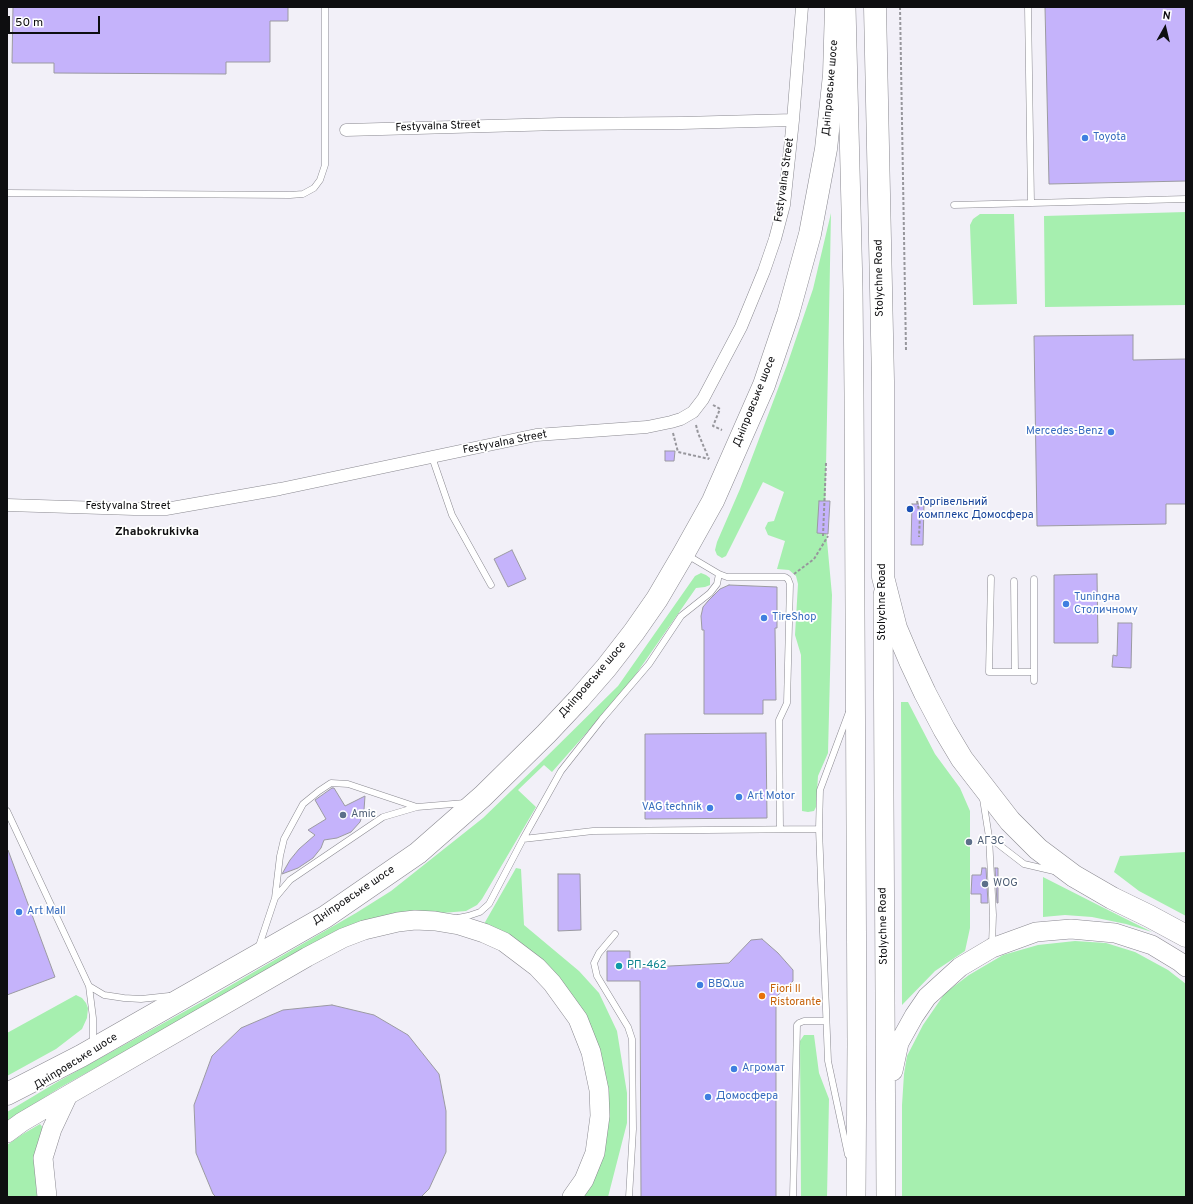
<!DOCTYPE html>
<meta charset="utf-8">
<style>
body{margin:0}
#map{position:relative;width:1193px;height:1204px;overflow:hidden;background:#f2f0f8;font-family:Overpass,sans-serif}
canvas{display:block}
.frame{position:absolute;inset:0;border:8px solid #0e0e10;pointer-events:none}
.north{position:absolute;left:1145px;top:8px;width:40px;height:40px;-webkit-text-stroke:3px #fff;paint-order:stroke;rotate:8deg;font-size:11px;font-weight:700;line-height:16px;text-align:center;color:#0e0e10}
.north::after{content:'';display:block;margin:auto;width:14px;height:18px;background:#0e0e10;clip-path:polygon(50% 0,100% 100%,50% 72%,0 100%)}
.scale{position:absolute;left:8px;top:16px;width:92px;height:18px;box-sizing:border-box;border:2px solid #0e0e10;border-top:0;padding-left:5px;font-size:12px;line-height:14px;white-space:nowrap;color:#0e0e10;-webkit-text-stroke:3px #fff;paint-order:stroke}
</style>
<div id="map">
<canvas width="1193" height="1204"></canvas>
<div class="frame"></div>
<div class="north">N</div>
<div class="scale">50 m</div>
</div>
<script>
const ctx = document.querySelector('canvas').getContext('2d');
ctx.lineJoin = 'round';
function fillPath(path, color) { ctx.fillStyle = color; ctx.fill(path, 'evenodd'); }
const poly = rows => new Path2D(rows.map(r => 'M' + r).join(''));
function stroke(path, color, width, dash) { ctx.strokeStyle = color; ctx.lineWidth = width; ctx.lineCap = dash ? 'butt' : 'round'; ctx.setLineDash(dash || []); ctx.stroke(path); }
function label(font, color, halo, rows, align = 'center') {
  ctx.font = font + ' Overpass,sans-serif'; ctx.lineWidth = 3.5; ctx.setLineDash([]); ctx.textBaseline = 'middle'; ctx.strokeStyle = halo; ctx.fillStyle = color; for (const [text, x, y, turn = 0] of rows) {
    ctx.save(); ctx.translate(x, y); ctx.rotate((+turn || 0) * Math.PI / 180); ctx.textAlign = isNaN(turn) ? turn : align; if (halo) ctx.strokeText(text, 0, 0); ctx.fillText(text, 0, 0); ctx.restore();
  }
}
fillPath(poly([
 [1186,212,1186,305,1045,307,1044,216],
 [831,213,825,519,832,595,828,753,818,776,816,807,814,811,808,812,802,811,801,655,795,635,798,584,796,576,789,570,777,569,785,541,768,535,765,528,768,522,774,521,784,492,763,482,726,556,722,558,717,555,715,550,717,542,740,489,787,365,813,289],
 [980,214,1014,214,1017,304,973,305,970,225,973,219],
 [701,573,706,575,710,578,710,585,705,587,696,588,627,687,552,772,544,765,518,790,536,807,482,899,477,905,466,911,430,914,399,915,210,1004,61,1087,7,1121,7,1112,59,1081,207,999,356,913,391,891,483,818,541,762,618,686,695,576],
 [901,702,908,702,935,754,960,788,970,811,970,928,965,951,935,971,902,1005],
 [1186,852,1186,916,1139,891,1114,872,1120,856],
 [516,868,521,869,524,925,579,971,599,993,617,1031,627,1093,627,1123,608,1197,584,1197,592,1183,608,1119,609,1092,599,1050,586,1016,484,924],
 [1043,877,1104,908,1152,932,1126,924,1092,917,1065,915,1043,917],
 [1075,941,1106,943,1135,952,1168,970,1186,984,1186,1197,902,1197,902,1105,904,1074,907,1056,923,1025,945,993,969,975,1003,955,1038,945],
 [76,995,82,998,86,1003,88,1008,87,1018,82,1029,56,1049,7,1076,7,1033],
 [804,1035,814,1035,819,1073,829,1099,827,1197,801,1197,800,1041],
 [40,1124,44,1129,35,1161,37,1197,7,1197,7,1145,23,1134]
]), '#a6efaf');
const building = poly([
 [13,7,288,7,288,21,270,21,270,62,226,62,226,74,54,73,54,63,12,63,13,7],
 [1045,7,1186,7,1186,181,1049,184,1045,7],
 [1133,335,1133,360,1186,359,1186,504,1166,504,1166,524,1037,526,1034,336,1133,335],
 [665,451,675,451,674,461,665,461,665,451],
 [819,501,830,501,828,534,817,533,819,501],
 [912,504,924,504,923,545,911,545,912,504],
 [512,550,526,579,508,587,494,559,512,550],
 [1097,574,1098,643,1054,643,1054,575,1097,574],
 [729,585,777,587,777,628,775,628,776,700,763,700,763,714,704,714,704,630,702,630,701,616,703,607,708,601,720,589,729,585],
 [1118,623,1132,623,1131,668,1112,667,1113,655,1117,656,1118,623],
 [766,733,767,818,645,819,645,734,766,733],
 [332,788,334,788,345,806,365,796,364,810,360,822,351,832,337,838,324,840,321,848,313,858,298,868,282,874,290,860,299,849,315,835,308,830,326,819,315,800,332,788],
 [7,850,8,850,55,977,7,995,7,850],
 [982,868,986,868,988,903,981,903,981,894,971,894,972,875,981,875,982,868],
 [995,868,998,868,998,903,997,903,995,868],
 [558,874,580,874,581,930,558,931,558,874],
 [762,939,778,953,793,970,793,981,776,997,776,1197,641,1197,640,981,607,981,607,951,630,951,630,968,729,963,751,940,762,939],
 [332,1005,374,1015,408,1035,439,1074,446,1111,446,1152,429,1189,421,1197,216,1197,213,1194,196,1153,194,1105,212,1056,241,1028,283,1010,332,1005]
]);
fillPath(building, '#c5b3fb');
stroke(building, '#9b9aa1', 1);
const lane = poly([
 [1028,7,1031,203],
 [7,193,290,195,303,194,314,188,320,180,325,165,325,7],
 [954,205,1186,199],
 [432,457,452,515,491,585],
 [687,555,719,574,727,577,785,577,788,579,790,584,787,703,779,720,780,829],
 [991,578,989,672,1034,672],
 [1034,579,1034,681],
 [1014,581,1015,672],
 [983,799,989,837,993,915,992,945],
 [7,811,89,986,93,1018,93,1043],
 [989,837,1024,864,1054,871],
 [523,839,561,771,602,719,649,664,681,616,710,593,717,584,719,574],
 [275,898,280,856,284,839,303,804,319,791,331,783,348,784,417,807],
 [458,918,468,916,480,912,489,904,523,839,593,831,819,829],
 [615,934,599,953,594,963,597,976,628,1027,632,1039,633,1129,629,1197],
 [258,949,275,898,290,880,383,817,417,807,465,803],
 [89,986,104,995,124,998,141,999,169,996],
 [848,1155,828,1061,819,829,820,790,849,712],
 [793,1197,797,1025,799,1023,804,1021,826,1021]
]);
const street = poly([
 [346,130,559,124,682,123,793,120],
 [7,505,134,509,166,509,280,489,536,435,647,427,671,422,681,419,693,412,703,399,741,327,764,271,775,239,784,205,793,120,802,7]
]);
const primary = poly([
 [846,7,853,289,854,394,857,1043,856,1197],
 [883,594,886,1197],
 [893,1071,899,1043,914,1016,927,997,960,967,992,948,1036,932,1071,929,1115,933,1152,945,1180,962,1186,967],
 [7,1133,22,1122,68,1095,307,957,343,938,364,930,398,922,415,920,435,921,459,925,484,933,504,942,537,967,552,983,578,1019,591,1052,599,1090,600,1116,595,1153,584,1180,572,1197],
 [47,1197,43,1158,52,1129,68,1095]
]);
const highway = poly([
 [875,7,883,381,883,577,896,628,910,661,925,693,944,729,962,759,1010,821,1038,849,1074,876,1112,898,1149,916,1186,936],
 [7,1094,81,1056,325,917,418,853,483,796,546,734,579,699,606,668,634,632,657,599,684,553,713,501,764,385,788,314,810,234,826,149,834,75,836,7]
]);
stroke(lane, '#8a8990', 7);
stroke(street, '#8a8990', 13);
stroke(primary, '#8a8990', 20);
stroke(highway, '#8a8990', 23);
stroke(poly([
 [900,7,906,350],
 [713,405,720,409,713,426,722,430],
 [696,425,698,433,709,459],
 [673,433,678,452,709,459],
 [917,501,920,515,919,537],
 [823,536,826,463],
 [794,574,814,559,828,536]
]), '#97969c', 2, [3, 2]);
stroke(lane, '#fff', 6);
stroke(street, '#fff', 12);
stroke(primary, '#fff', 19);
stroke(highway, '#fff', 22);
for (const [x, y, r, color] of [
 [1085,138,4,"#3f7fe0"],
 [1111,432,4,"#3f7fe0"],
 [910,509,4,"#1a4fb4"],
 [1066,604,4,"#3f7fe0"],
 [764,618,4,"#3f7fe0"],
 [739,797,4,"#3f7fe0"],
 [710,808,4,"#3f7fe0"],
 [343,815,4,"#5c6f8a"],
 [969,842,4,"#5c6f8a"],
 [985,884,4,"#5c6f8a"],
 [19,912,4,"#3f7fe0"],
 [619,966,4,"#0f9aa8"],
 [700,985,4,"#3f7fe0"],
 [762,996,4,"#e8710a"],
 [734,1069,4,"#3f7fe0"],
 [708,1097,4,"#3f7fe0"]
]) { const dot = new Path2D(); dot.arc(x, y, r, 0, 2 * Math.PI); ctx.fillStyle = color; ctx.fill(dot); stroke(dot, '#fff', 1.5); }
label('11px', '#0e0e10', '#fff', [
 ["Дніпровське шосе",831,88,-85],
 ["Festyvalna Street",438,127,-2],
 ["Festyvalna Street",785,180,-82],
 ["Stolychne Road",880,278,-91],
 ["Дніпровське шосе",755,402,-68],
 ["Festyvalna Street",505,443,-11],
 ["Festyvalna Street",128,507],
 ["Stolychne Road",883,602,-90],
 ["Дніпровське шосе",593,680,-49],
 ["Дніпровське шосе",354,896,-34],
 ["Stolychne Road",884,926,-91],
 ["Дніпровське шосе",76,1062,-32]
]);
label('11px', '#366cbe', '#fff', [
 ["Toyota",1093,138],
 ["Mercedes-Benz",1103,432,"right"],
 ["Tuningна",1074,598],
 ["Столичному",1074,611],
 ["TireShop",772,618],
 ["Art Motor",747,797],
 ["VAG technik",702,808,"right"],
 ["Art Mall",27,912],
 ["BBQ.ua",708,985],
 ["Агромат",742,1069],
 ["Домосфера",716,1097]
], 'left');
label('11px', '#164399', '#fff', [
 ["Торгівельний",918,503],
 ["комплекс Домосфера",918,516]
], 'left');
label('11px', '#4e5e75', '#fff', [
 ["Amic",351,815],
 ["АГЗС",977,842],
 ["WOG",993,884]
], 'left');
label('11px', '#0d838f', '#fff', [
 ["РП-462",627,966]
], 'left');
label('11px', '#c56008', '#fff', [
 ["Fiori Il",770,990],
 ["Ristorante",770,1003]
], 'left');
label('bold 12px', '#0e0e10', '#fff', [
 ["Zhabokrukivka",157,533]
]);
</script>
